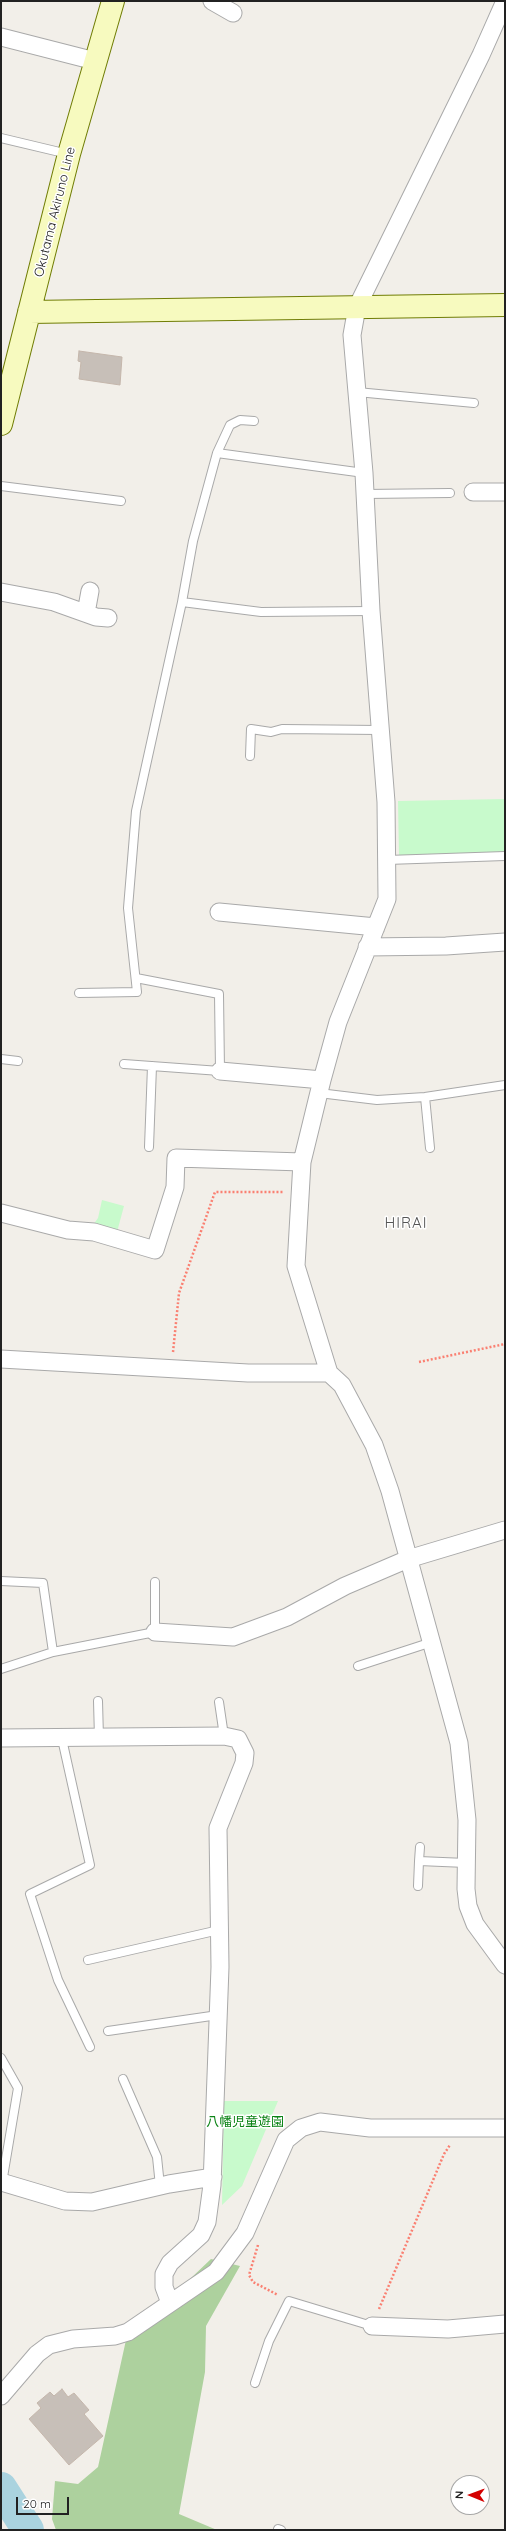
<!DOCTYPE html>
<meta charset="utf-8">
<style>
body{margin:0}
#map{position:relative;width:506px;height:2531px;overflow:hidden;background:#f2efe9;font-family:Quicksand,sans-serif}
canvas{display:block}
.frame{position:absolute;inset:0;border:2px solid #222;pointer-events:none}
.north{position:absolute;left:450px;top:2475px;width:40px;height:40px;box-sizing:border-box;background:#fff;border:1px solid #a7a7a7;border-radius:50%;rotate:271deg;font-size:11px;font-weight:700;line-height:16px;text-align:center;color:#222}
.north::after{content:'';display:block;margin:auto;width:14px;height:18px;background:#d40000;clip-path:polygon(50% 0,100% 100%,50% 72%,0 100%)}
.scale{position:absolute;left:16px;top:2497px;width:53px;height:18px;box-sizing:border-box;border:2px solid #222;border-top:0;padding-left:5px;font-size:12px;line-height:14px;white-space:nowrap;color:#222;-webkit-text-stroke:3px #fff;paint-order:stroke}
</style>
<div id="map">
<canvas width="506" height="2531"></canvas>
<div class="frame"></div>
<div class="north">N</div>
<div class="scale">20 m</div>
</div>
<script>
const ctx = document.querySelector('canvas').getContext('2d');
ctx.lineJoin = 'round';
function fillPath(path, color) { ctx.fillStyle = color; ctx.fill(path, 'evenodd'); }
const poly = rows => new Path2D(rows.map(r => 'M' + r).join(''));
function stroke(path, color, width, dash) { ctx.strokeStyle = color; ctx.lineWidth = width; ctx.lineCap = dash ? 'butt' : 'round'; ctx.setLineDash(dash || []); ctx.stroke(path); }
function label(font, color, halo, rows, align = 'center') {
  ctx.font = font + ' Quicksand,"Noto Sans JP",sans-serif'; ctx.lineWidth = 3; ctx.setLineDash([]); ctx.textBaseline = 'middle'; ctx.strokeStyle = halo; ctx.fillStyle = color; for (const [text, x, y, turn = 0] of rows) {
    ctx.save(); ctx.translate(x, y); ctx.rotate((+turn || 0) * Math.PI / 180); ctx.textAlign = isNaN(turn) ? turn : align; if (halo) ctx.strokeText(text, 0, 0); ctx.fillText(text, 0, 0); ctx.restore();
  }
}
fillPath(poly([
 [211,2259,240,2266,206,2326,205,2372,179,2514,217,2530,56,2530,52,2519,55,2481,78,2484,98,2467,126,2340]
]), '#add19e');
fillPath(poly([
 [505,799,505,853,399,856,398,801],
 [102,1200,124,1206,117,1232,93,1225,98,1218],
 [224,2101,278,2101,242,2186,222,2205]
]), '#c8facc');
stroke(poly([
 [1,2488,28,2530]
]), '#aad3df', 32);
const building = poly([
 [79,351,122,357,120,385,79,379,81,362,78,361,79,351],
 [62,2389,68,2397,74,2393,89,2410,84,2414,103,2436,69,2465,29,2419,41,2408,37,2403,50,2392,54,2396,62,2389]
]);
fillPath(building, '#c7bfb8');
stroke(building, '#c4b6ab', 1);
const lane = poly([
 [1,138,68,154],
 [357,392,474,403],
 [254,421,240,420,230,425,217,453,193,541,182,602,261,612,371,611],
 [217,453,364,473],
 [1,486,121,501],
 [365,494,450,493],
 [250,756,251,729,271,732,282,729,379,730],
 [387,860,505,856],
 [79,993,137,992,128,908,136,811,182,602],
 [1,1059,18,1061],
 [124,1064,220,1071,219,994,136,978],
 [319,1093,377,1100,425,1097,505,1085],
 [425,1097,430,1148],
 [149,1147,152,1066],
 [1,1581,43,1583,53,1652],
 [358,1666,432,1642],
 [1,1669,53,1652,155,1632,155,1582],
 [98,1701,99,1738],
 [219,1702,224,1736],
 [62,1739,90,1865,30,1894,58,1980,90,2047],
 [419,1861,420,1847],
 [418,1886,419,1861,466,1863],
 [88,1960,219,1930],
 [108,2031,218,2015],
 [1,2058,18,2088,2,2183],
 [123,2079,157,2157,160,2186],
 [255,2383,269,2341,289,2301,372,2326],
 [278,2529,281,2530]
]);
const street = poly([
 [212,1,233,13],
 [505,1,481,55,357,307,352,335,364,473,371,611,386,802,387,899,338,1022,322,1080,302,1162,296,1266,329,1373,342,1385,374,1445,390,1491,459,1743,467,1820,466,1889,468,1906,475,1924,505,1965],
 [1,37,95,61],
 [473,492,505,492],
 [1,592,54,602,96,617,108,618],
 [86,613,90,591],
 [219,912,376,927],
 [367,947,446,946,505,942],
 [220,1071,322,1080],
 [1,1213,68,1230,94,1232,155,1250,175,1187,176,1158,302,1162],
 [1,1359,248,1373,329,1373],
 [155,1632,233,1637,287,1617,345,1586,408,1559,505,1530],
 [1,1738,224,1736,238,1739,245,1753,244,1763,218,1828,220,1967,212,2185,207,2222,201,2235,170,2263,164,2274,164,2287,170,2303],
 [1,2182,65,2201,92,2202,169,2184,213,2177],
 [372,2326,448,2329,505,2324],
 [1,2396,37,2354,49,2345,73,2339,115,2336,128,2332,216,2272,245,2233,286,2140,301,2128,320,2122,370,2128,504,2128]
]);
const secondary = poly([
 [29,312,505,305],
 [1,424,69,154,113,1]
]);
stroke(lane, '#a9a9a9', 10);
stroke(street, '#a9a9a9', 19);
stroke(secondary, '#707d05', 24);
stroke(poly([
 [173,1352,179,1293,215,1192,283,1192],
 [419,1362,505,1344],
 [258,2245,249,2275,253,2282,278,2295],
 [379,2309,444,2154,450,2145]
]), '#fa8072', 2.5, [2, 2]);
stroke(lane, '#fff', 8);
stroke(street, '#fff', 17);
stroke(secondary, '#f7fabf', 22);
label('13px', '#222', '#fff', [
 ["Okutama Akiruno Line",55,212,-76]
]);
label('13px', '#0c8416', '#fff', [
 ["八幡児童遊園",245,2122]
]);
ctx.letterSpacing = '1px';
label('15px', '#555', '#fff', [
 ["HIRAI",406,1223]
]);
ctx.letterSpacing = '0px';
</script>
